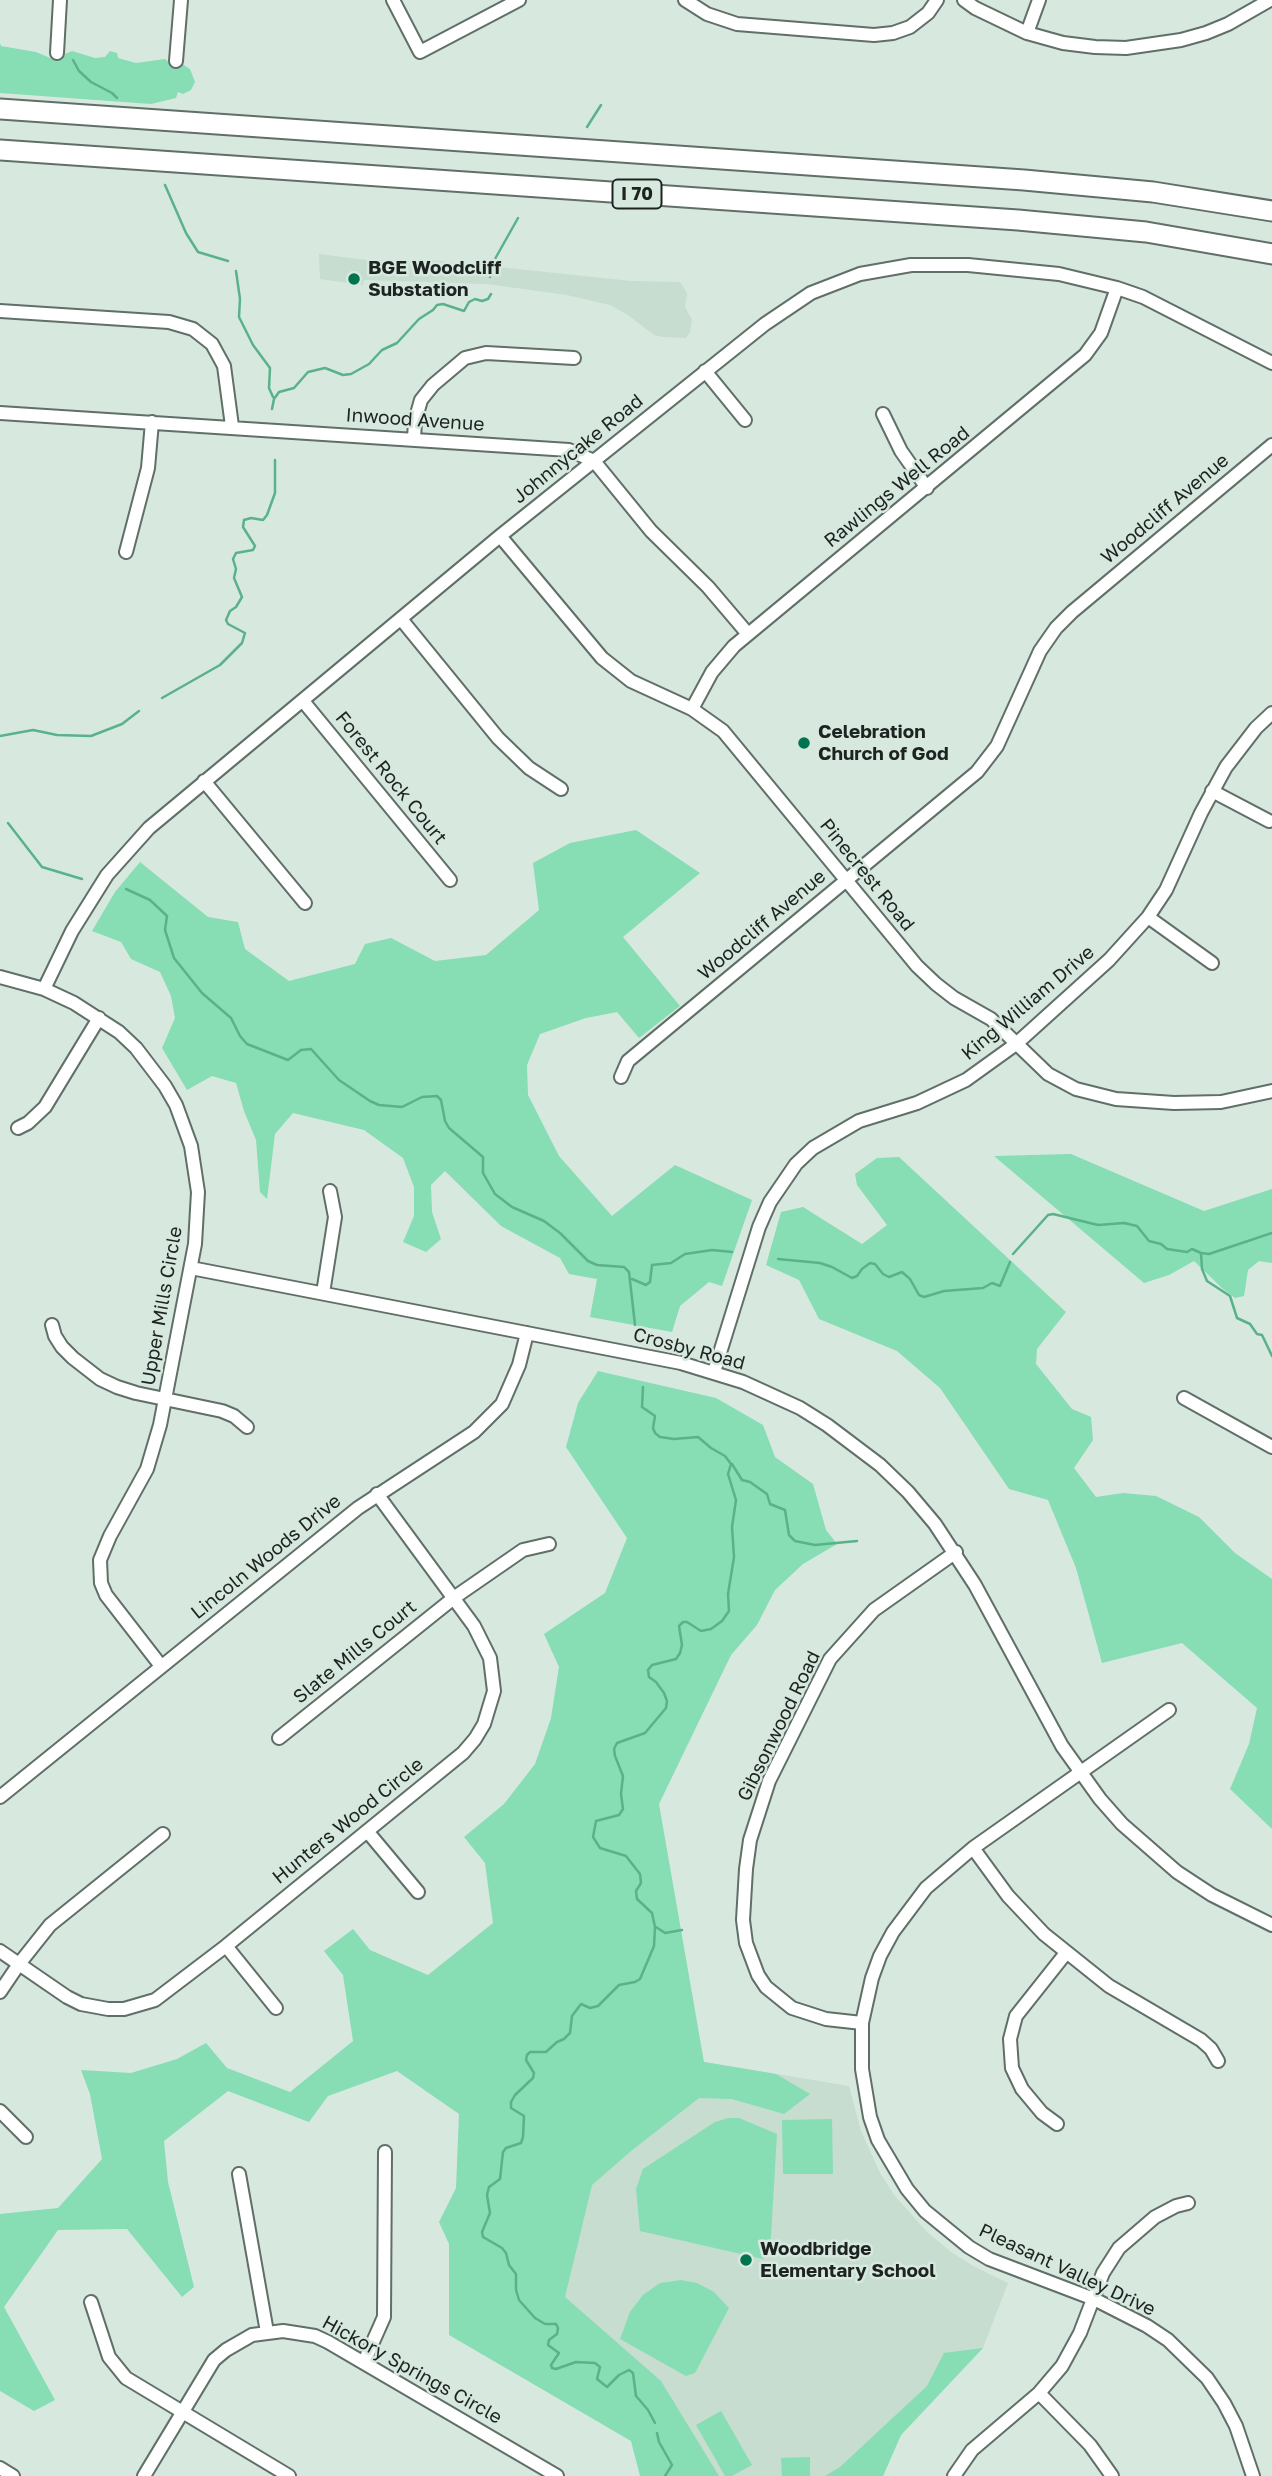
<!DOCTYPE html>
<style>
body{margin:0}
canvas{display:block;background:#d7e8df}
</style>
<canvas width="1272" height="2476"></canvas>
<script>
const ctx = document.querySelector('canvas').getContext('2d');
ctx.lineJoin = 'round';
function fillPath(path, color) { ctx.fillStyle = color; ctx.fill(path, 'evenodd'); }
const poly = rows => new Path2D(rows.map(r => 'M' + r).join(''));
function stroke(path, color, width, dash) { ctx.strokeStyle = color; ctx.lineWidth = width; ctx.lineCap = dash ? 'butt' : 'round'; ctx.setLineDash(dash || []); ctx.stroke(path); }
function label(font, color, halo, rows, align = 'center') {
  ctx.font = font + ' "Golos Text",sans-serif'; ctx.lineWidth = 5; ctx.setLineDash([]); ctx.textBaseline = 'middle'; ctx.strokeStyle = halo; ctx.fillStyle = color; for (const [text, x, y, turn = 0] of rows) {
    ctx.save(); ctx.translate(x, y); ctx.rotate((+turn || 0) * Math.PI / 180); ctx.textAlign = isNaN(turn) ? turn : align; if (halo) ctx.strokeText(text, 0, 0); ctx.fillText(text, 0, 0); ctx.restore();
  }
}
fillPath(poly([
 [319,254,366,260,431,260,631,281,680,282,687,293,685,307,692,320,690,332,686,338,663,337,654,335,628,315,610,305,567,295,487,284,364,280,363,285,320,279],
 [609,2046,849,2086,861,2131,880,2173,895,2196,927,2232,951,2252,975,2267,1008,2283,983,2348,901,2435,883,2476,697,2476,539,2298]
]), '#c6ddd0');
fillPath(poly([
 [0,43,1,46,36,52,55,60,61,60,65,54,72,51,95,58,105,57,110,51,117,53,118,58,136,63,165,59,170,63,182,64,190,69,195,82,191,90,183,94,178,92,176,98,151,104,0,93],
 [636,830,700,873,623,937,680,1006,639,1038,617,1012,586,1018,540,1034,527,1065,528,1095,559,1156,612,1216,675,1165,752,1200,722,1286,709,1282,680,1306,672,1332,590,1317,597,1279,569,1274,560,1258,501,1226,445,1171,431,1185,432,1212,441,1239,426,1252,403,1242,414,1216,414,1187,403,1158,364,1130,293,1113,275,1134,267,1199,260,1192,256,1140,244,1111,236,1083,212,1076,187,1090,162,1048,175,1018,171,996,160,972,131,959,121,942,92,931,115,892,140,862,208,917,238,922,245,949,289,981,355,964,365,944,391,938,435,961,486,955,539,910,533,863,570,843],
 [1071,1154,1204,1211,1272,1189,1272,1263,1259,1261,1248,1270,1244,1296,1235,1298,1223,1289,1194,1261,1169,1275,1144,1283,994,1156],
 [899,1157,1066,1312,1037,1349,1036,1364,1072,1409,1091,1417,1093,1440,1074,1468,1096,1497,1123,1493,1156,1496,1199,1517,1235,1553,1272,1579,1272,1829,1230,1789,1249,1744,1257,1708,1182,1643,1102,1663,1076,1568,1048,1500,1009,1489,940,1388,897,1351,819,1319,799,1280,766,1265,781,1212,803,1207,862,1244,887,1225,857,1185,855,1174,877,1158],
 [598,1371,716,1398,763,1425,775,1457,813,1484,826,1530,837,1544,803,1564,775,1590,757,1625,731,1655,659,1804,704,2062,776,2074,810,2094,784,2114,732,2099,699,2098,631,2151,592,2185,565,2297,661,2381,719,2476,640,2476,631,2441,449,2335,449,2244,439,2222,456,2188,459,2114,397,2071,328,2096,309,2122,228,2091,164,2141,168,2182,194,2287,182,2297,127,2229,58,2230,4,2307,55,2400,34,2411,0,2391,0,2214,58,2208,102,2159,90,2094,81,2070,131,2073,177,2059,206,2043,227,2068,290,2092,353,2041,343,1975,324,1951,353,1929,370,1950,428,1975,493,1923,485,1863,464,1837,504,1804,535,1764,551,1718,559,1667,544,1634,605,1593,627,1538,566,1447,578,1403],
 [728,2118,739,2118,777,2134,770,2252,763,2259,640,2231,636,2189,643,2169,715,2122],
 [832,2119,833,2174,783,2174,782,2120],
 [681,2280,697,2283,714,2292,729,2308,695,2373,686,2376,620,2339,630,2312,643,2295,660,2283],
 [983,2348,901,2435,883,2476,825,2476,840,2467,927,2386,944,2353],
 [721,2411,752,2465,732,2476,725,2476,696,2425],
 [810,2457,810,2476,782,2476,781,2458]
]), '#87ddb4');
stroke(poly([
 [73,60,79,71,91,82,112,93,117,98],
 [587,127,601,105],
 [165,185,186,233,198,252,228,261],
 [236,271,240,299,239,317,253,345,270,368,269,388,273,397],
 [490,277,495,259,518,218],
 [272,409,274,399,279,392,294,388,308,372,325,368,343,375,351,374,369,364,382,350,397,343,419,319,433,310,437,305,443,304,464,311,469,302,475,299,482,301,488,299,491,294],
 [162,698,220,665,242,643,245,633,228,624,226,620,230,611,236,607,242,597,234,578,236,569,233,559,236,553,253,550,255,546,243,527,244,520,251,518,263,520,267,515,275,493,275,460],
 [0,736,33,730,57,735,91,736,122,724,139,711],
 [8,823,42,867,82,879],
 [126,889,150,900,167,916,165,930,174,958,202,993,231,1018,240,1036,247,1044,288,1060,301,1050,311,1049,339,1080,370,1101,379,1105,402,1107,422,1097,437,1096,441,1100,445,1121,449,1128,483,1157,483,1173,495,1194,512,1207,544,1221,560,1233,588,1261,597,1265,624,1267,629,1272,635,1325],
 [1201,1253,1202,1269,1207,1281,1230,1296,1237,1318,1250,1324,1257,1334,1262,1335,1272,1356],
 [1013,1254,1048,1215,1053,1214,1098,1225,1124,1223,1137,1226,1149,1241,1161,1244,1167,1249,1187,1252,1192,1249,1201,1253,1209,1254,1272,1233],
 [778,1259,820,1263,832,1267,852,1278,857,1276,862,1269,870,1263,875,1264,883,1274,889,1277,902,1272,910,1279,919,1295,924,1297,944,1291,983,1288,992,1283,1000,1286,1010,1262],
 [632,1279,646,1285,650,1282,652,1265,671,1263,685,1254,712,1250,732,1252],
 [643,1387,642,1407,655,1416,653,1428,655,1433,660,1437,674,1439,698,1437,711,1448,725,1456,731,1464,728,1474,736,1500,732,1527,734,1557,728,1594,729,1611,722,1621,711,1629,701,1631,687,1622,683,1622,679,1626,682,1645,680,1653,676,1659,652,1665,648,1670,649,1677,656,1682,664,1693,667,1701,666,1708,645,1733,617,1743,614,1749,615,1756,623,1776,621,1794,623,1809,619,1815,596,1821,593,1837,600,1848,626,1856,640,1874,641,1883,636,1891,637,1899,652,1913,655,1927,654,1946,640,1979,635,1982,619,1985,598,2006,590,2008,581,2004,572,2016,570,2033,564,2039,557,2042,546,2052,530,2052,527,2055,526,2060,534,2073,533,2078,515,2095,511,2102,511,2108,524,2116,523,2137,521,2143,506,2148,503,2152,500,2179,489,2187,487,2195,490,2213,482,2232,483,2237,502,2248,506,2253,509,2265,516,2274,516,2290,519,2300,535,2318,545,2324,556,2324,558,2328,557,2334,549,2340,548,2345,559,2353,551,2365,552,2368,556,2369,576,2362,595,2363,600,2367,597,2379,607,2387,619,2375,629,2370,633,2373,636,2396,648,2410,655,2423],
 [732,1464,742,1480,750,1482,767,1494,770,1504,785,1510,789,1535,795,1541,815,1545,857,1541],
 [656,1927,665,1933,682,1930],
 [657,2433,659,2442,672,2465,665,2476]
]), '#5ab28a', 2.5);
const minor = poly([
 [393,0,420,52,519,0],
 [685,0,707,14,737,24,874,35,893,33,910,27,928,13,937,0],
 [964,0,975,8,1027,33,1063,43,1095,47,1126,48,1181,40,1206,33,1228,24,1270,0],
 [1027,33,1039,0],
 [57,53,60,0],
 [176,61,181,0],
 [0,311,169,322,193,329,212,344,224,366,232,426],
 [705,371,745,420],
 [0,413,569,450,594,461,651,531,708,587,748,634],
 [883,414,901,451,927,488],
 [414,439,415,421,421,400,433,385,465,358,486,353,574,358],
 [500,536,602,658,631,681,692,709,723,731,917,966,936,984,954,998,991,1019,1048,1074,1076,1089,1116,1099,1174,1103,1221,1102,1272,1091],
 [126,552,148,468,152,422],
 [401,619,498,738,529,768,561,789],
 [303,701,450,880],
 [692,709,712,672,734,646,1085,355,1101,333,1117,288],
 [204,781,305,903],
 [1212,791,1269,821],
 [1148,917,1212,963],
 [0,977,44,989,74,1003,119,1032,136,1048,165,1086,176,1105,191,1146,198,1192,195,1244,160,1425,147,1469,110,1536,100,1560,101,1583,106,1595,161,1666],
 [44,989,72,931,107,875,149,828,500,536,765,324,811,293,860,274,911,265,968,265,1059,274,1117,288,1143,297,1272,363],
 [621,1077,628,1061,977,772,997,746,1040,651,1056,628,1072,612,1272,445],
 [18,1128,28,1123,45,1107,99,1018],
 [191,1268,681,1363,743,1382,800,1408,827,1425,880,1465,908,1492,935,1524,975,1585,1062,1746,1100,1799,1122,1824,1177,1872,1212,1895,1272,1925],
 [323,1293,335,1217,330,1191],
 [52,1325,55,1336,62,1347,73,1358,100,1379,117,1387,136,1393,222,1411,234,1416,247,1427],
 [714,1372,759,1227,770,1202,796,1164,813,1148,859,1121,917,1103,966,1080,1016,1044,1109,960,1148,917,1166,890,1201,813,1226,767,1256,728,1272,713],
 [1184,1398,1272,1447],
 [1169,1710,973,1848,926,1888,893,1932,880,1956,872,1978,862,2023,862,2069,870,2117,878,2140,907,2189,925,2211,969,2247,989,2259,1094,2299,1147,2326,1168,2340,1207,2378,1224,2403,1236,2426,1253,2476],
 [279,1738,455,1597,523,1550,549,1544],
 [0,1797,358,1508,474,1432,502,1404,519,1365,527,1333],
 [367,1831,418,1892],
 [973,1848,1008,1896,1044,1934,1109,1986,1201,2040,1211,2049,1218,2061],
 [226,1946,276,2008],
 [0,1951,67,1997,81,2004,108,2009,124,2009,155,2000,226,1946,463,1753,475,1739,484,1724,494,1691,490,1658,474,1626,377,1494],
 [0,1992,19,1964,50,1925,163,1834],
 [862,2023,826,2019,792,2008,766,1987,758,1975,746,1943,743,1920,746,1869,750,1840,769,1781,830,1659,874,1610,956,1552],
 [0,2111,26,2137],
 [1057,2124,1042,2113,1022,2089,1012,2068,1010,2039,1016,2016,1066,1953],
 [239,2174,267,2332],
 [91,2302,109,2357,126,2378,289,2476],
 [364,2362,384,2317,385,2152],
 [1039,2393,1090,2445,1112,2476],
 [0,2468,13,2476],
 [144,2476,214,2360,226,2350,252,2335,283,2331,315,2336,328,2342,557,2476],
 [954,2476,972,2450,1039,2393,1062,2366,1080,2333,1103,2273,1119,2248,1155,2217,1176,2206,1188,2203]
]);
const highway = poly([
 [0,109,1024,180,1153,192,1272,211],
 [0,150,1018,220,1146,232,1272,254]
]);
stroke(minor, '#606f67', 16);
stroke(highway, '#606f67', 23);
stroke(minor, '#fff', 12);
stroke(highway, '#fff', 19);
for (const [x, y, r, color] of [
 [354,279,7,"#00744f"],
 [804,743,7,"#00744f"],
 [746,2260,7,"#00744f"]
]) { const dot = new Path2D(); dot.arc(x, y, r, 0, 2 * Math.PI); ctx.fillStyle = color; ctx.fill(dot); stroke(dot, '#d7e8df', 2.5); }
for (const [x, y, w] of [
 [637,194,49]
]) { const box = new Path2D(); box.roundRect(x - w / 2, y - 14.5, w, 29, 5); ctx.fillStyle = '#d7e8df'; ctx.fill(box); stroke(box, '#1d2320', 2); }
label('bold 18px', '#1d2320', null, [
 ["I 70",637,194]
]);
label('bold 19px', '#1d2320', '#d7e8df', [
 ["BGE Woodcliff",368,268],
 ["Substation",368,290],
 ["Celebration",818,732],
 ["Church of God",818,754],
 ["Woodbridge",760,2249],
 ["Elementary School",760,2271]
], 'left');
label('19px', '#1d2320', '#d7e8df', [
 ["Inwood Avenue",415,420,4],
 ["Johnnycake Road",578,449,-39],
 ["Rawlings Well Road",897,487,-39],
 ["Woodcliff Avenue",1165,509,-40],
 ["Forest Rock Court",391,778,51],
 ["Pinecrest Road",867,875,51],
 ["Woodcliff Avenue",762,925,-40],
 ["King William Drive",1028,1003,-40],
 ["Upper Mills Circle",162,1306,-80],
 ["Crosby Road",689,1349,15],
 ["Lincoln Woods Drive",266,1557,-39],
 ["Slate Mills Court",355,1652,-39],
 ["Gibsonwood Road",779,1726,-64],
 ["Hunters Wood Circle",348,1821,-39],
 ["Pleasant Valley Drive",1067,2270,25],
 ["Hickory Springs Circle",412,2370,29]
]);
</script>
